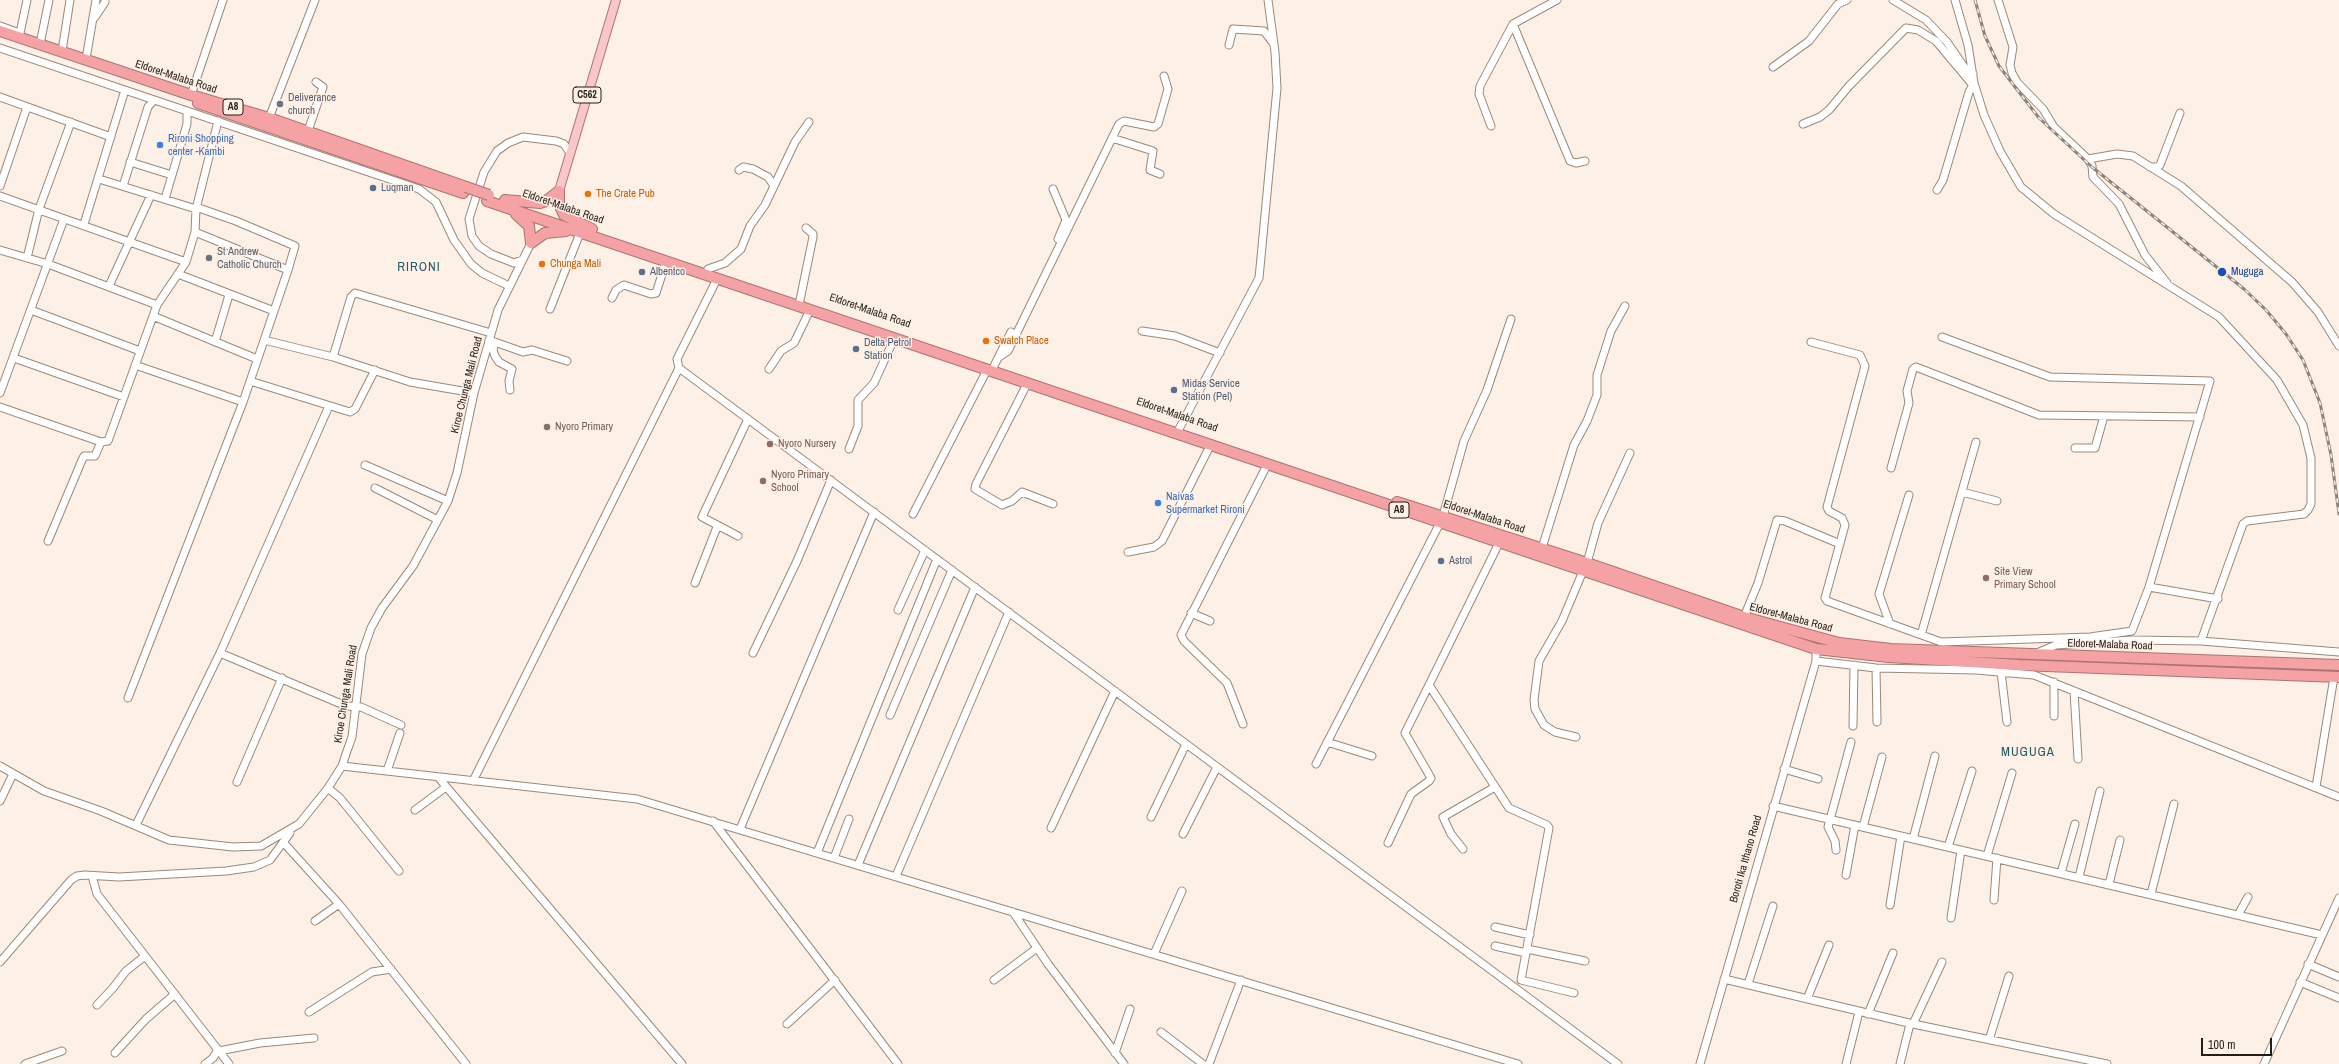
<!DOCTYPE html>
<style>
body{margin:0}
#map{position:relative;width:2339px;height:1064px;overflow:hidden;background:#fdf0e6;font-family:"Archivo Narrow",sans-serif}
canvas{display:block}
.scale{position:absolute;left:2201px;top:1038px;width:71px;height:18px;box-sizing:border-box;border:2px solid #251d17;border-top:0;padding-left:5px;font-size:12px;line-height:14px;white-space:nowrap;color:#251d17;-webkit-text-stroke:3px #fdf0e6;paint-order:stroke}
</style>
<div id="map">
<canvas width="2339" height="1064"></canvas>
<div class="scale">100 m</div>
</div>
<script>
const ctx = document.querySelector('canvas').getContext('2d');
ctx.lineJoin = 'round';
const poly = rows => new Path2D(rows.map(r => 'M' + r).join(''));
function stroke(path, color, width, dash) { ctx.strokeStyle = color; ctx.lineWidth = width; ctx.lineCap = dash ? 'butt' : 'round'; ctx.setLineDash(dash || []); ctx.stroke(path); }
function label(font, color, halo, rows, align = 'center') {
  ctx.font = font + ' "Archivo Narrow",sans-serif'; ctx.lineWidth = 3; ctx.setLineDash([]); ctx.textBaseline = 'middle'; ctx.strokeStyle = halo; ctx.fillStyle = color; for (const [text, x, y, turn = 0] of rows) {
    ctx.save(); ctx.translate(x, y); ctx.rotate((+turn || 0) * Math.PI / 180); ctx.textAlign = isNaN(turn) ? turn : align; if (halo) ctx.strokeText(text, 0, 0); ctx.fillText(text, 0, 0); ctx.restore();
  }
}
const minor = poly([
 [1893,0,1926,20,1947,42,1967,71,1973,74],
 [1955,0,1968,45,1974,83,1984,115,2000,151,2021,187,2054,214,2219,317,2277,380,2303,425,2311,458,2311,504,2308,510,2304,514,2247,521,2243,524,2201,641],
 [1998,0,2013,47,2010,65,2012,73,2017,82,2043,109,2054,127,2088,159,2117,154,2133,156,2181,186,2292,282,2318,312,2339,346],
 [95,17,105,2],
 [1513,24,1570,161,1576,163,1585,161],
 [0,26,17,32],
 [20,33,27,0],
 [40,44,49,0],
 [1229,45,1233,29,1264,31,1273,43],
 [0,48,419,189,436,202,454,240,471,264,482,273,509,286],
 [62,51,70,0],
 [86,59,96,0],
 [1773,67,1809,41,1838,4,1847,0],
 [191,95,223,0],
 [0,97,111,137],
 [269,118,315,0],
 [1803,124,1820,117,1829,110,1849,86,1906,28,1918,30,1936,41,1972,84],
 [1491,126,1479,94,1480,86,1513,24,1557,0],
 [309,128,323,87,316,82],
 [1112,138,1153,151,1150,170,1160,174],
 [2088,159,2092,166,2093,177,2119,204,2145,255,2167,283],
 [130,162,172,175],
 [2150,167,2157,167,2160,165,2180,113],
 [739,170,743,167,753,169,768,177,774,186],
 [99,179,196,209],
 [0,186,27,107],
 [123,186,148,107,154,100],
 [1053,189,1066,220,1058,239],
 [1937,190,1943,180,1969,92,1974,83],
 [0,196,186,262],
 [165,199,187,124,187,111],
 [196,207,236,221,295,246,288,270],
 [84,224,125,90],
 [0,250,48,264,157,305],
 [27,258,39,209,71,122],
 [522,260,514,263,491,254,479,246,472,236,469,219,484,172,497,151,508,143,523,137,556,141,564,144,570,153],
 [708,269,725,263,741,249,750,226,765,205,795,142,809,122],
 [178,274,274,311],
 [717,279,677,359,679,368,1618,1064],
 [109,286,151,195],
 [612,298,616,290,624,285,651,294,656,293,666,262],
 [800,300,813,237,813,234,806,228],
 [550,309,580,233],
 [31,310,140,351],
 [153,316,257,359],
 [1142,331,1175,336,1220,353],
 [264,340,333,357,410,382,474,393],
 [489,340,523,352,532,350,567,361],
 [215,342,229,295],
 [495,342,493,350,495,356,499,362,512,369,509,381,510,390],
 [1811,342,1860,355,1865,366,1827,507,1829,511,1842,518,1845,525,1825,598,1827,601,1941,642,2090,637,2132,631,2149,587,2210,381,2050,377,1942,337],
 [333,357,351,297,355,293,491,333],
 [999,357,1008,351,1119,124,1124,121,1154,127,1158,124,1168,89,1164,76],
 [14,358,124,397],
 [135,365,243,402,288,270,195,232],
 [994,366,1011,332],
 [769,369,781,351,794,343,810,310],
 [250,381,350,412,355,409,375,370],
 [1027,384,976,484,975,489,1002,505,1012,501,1022,492,1053,504],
 [0,393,64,219],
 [0,407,101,442,108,441,157,305,186,262,195,232,196,209,218,121],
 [1179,429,1259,278,1277,88,1275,52,1268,0],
 [2075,448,2095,448,2104,416],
 [849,449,858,426,858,400,874,383,894,339],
 [365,465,448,501],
 [1891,468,1909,403,1907,391,1913,369,1916,367,2039,415,2200,417],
 [375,488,438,520],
 [1962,492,1997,501],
 [913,514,987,370],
 [1443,516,1464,441,1487,390,1511,319],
 [738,536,702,517,748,419],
 [48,541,82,460,84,456,95,456,101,442],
 [1499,543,1429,685,1509,808,1547,825,1549,828,1521,980,1574,993],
 [1542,548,1574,445,1587,421,1597,395,1597,375,1611,331,1625,306],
 [1128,552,1154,547,1162,541,1210,446],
 [1587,563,1598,523,1630,453],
 [695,583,717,527],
 [2149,587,2218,599],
 [898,610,925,550],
 [1191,613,1210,621],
 [1744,617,1758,583,1777,520,1785,521,1840,544],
 [1890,624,1879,594,1909,495],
 [1921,635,1976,442],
 [220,653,346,706,361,707,401,725],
 [753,653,797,561,831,480],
 [2037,653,2056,645,2132,640,2201,641,2339,652],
 [1816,661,1876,668,1976,670,2034,675,2339,797],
 [1876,668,1877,722],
 [2001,672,2007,722],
 [2074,691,2078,759],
 [128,698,243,402],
 [890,715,952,570],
 [2054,716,2054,682],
 [1243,724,1227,683,1184,641,1181,635,1267,465],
 [1853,726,1854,665],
 [1576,737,1555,732,1544,725,1535,709,1534,700,1539,661,1562,621,1583,571],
 [1327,742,1372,756],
 [1316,764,1440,523],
 [0,766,44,791,101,811,169,840,233,847,261,846,299,824,328,788,342,766,347,751,352,737,362,654,371,628,382,608,413,566,448,501,457,473,474,393,498,310,531,243],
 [342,766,637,799,1518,1064],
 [1784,769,1818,779],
 [387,771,400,733],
 [438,777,682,1064],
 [473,781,679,368],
 [237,782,282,678],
 [2316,787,2334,677],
 [328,788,340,798,399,871],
 [0,801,13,774],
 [1773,806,2322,935],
 [415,810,446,787],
 [1151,817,1186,744],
 [713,821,898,1064],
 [136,825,220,653,329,406],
 [1863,827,1882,757],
 [1051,828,1115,691],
 [740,829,874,512],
 [1183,834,1217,767],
 [1913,839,1935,756],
 [283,842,339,904,466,1064],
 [1388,843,1411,794,1429,781,1431,778,1405,733,1429,685],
 [1948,847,1972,771],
 [1463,849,1451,834,1443,817,1495,787],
 [1836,850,1835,841,1828,827,1851,742],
 [817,853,937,559],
 [1987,856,2012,773],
 [834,858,849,819],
 [858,865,975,587],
 [2061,873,2075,824],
 [1846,875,1855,825],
 [92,876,97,894,229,1064],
 [896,876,1009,612],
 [2079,877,2100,791],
 [2109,884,2120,840],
 [2151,894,2174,804],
 [1994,900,1997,858],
 [1890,905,1901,836],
 [1013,912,1048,964,1124,1064],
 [2238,915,2248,897],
 [1951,918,1961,850],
 [315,921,339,904],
 [1495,927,1530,935],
 [1495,946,1526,953],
 [1527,949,1585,961],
 [1154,954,1182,891],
 [0,962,71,880,77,876,85,875,119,877,226,871,254,867,270,860,290,833],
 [2308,964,2339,977],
 [1724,979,1913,1024,2107,1064],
 [994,980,1037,948],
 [2300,982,2339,998],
 [1748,984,1773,906],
 [1807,999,1829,945],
 [97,1005,113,988,126,971,145,956],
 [309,1012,372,972,391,969],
 [1868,1014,1893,953],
 [787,1024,835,980],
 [1913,1024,1942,962],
 [1161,1032,1203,1064],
 [1989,1040,2009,976],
 [219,1051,260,1043,314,1038],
 [115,1053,146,1019,175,994],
 [1115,1053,1130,1009],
 [25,1064,62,1051],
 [205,1064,213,1058,218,1049],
 [1209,1064,1241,980],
 [1700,1064,1816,661,1816,649],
 [1846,1064,1859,1012],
 [1900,1064,1910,1024],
 [2264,1064,2339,898]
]);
const major = poly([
 [559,191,616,0]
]);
const highway = poly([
 [0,31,191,95,269,118,466,187],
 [198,103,463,193],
 [559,191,559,204,564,215,592,229],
 [505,200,540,203,546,201,559,191],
 [487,201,1816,649,1889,657,2019,665,2339,677],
 [516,214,529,226,531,243],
 [531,243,545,233,566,231],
 [1397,502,1587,563,1744,617,1839,643,1891,649,2339,665]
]);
stroke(minor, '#9c8878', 9);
stroke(major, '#ac7373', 10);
stroke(highway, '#ac7373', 12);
stroke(minor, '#fff', 7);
stroke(major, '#f9c7c9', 8);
stroke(highway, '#f5a2a5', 10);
const rail = poly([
 [1975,0,1985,36,1999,66,2039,118,2092,167,2244,289,2266,310,2286,334,2303,360,2320,403,2331,455,2339,514]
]);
stroke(rail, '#8c827a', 3);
stroke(rail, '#fdf0e6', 1.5, [4.5]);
const highwayBridge = poly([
 [466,187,489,195]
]);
stroke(highwayBridge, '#ac7373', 12, []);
stroke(highwayBridge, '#f5a2a5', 10);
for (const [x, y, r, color] of [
 [280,104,4,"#6b7280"],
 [160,145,4,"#3f7fe0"],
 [373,188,4,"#5c6f8a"],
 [588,194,4,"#e8710a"],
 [209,258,4,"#6b7280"],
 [542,264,4,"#e8710a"],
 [642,272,4,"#5c6f8a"],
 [2222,272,5,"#1a4fb4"],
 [986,341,4,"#e8710a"],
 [856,349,4,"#5c6f8a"],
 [1174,390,4,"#5c6f8a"],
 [547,427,4,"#8d6e63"],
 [770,444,4,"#8d6e63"],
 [763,481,4,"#8d6e63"],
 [1158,503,4,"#3f7fe0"],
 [1441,561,4,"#5c6f8a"],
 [1986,578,4,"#8d6e63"]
]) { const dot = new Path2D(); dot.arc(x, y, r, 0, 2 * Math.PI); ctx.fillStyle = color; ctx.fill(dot); stroke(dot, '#fdf0e6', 1.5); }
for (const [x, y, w] of [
 [587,95,28],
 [233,107,20],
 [1399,510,20]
]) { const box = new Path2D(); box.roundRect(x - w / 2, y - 8, w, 16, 3); ctx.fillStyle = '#fdf0e6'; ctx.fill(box); stroke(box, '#251d17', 1); }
label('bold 10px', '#251d17', null, [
 ["C562",587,95],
 ["A8",233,107],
 ["A8",1399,510]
]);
label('11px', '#251d17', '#fdf0e6', [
 ["Eldoret-Malaba Road",176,77,18],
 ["Eldoret-Malaba Road",563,207,19],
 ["Eldoret-Malaba Road",870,311,19],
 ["Kiroe Chunga Mali Road",467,385,-76],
 ["Eldoret-Malaba Road",1177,415,19],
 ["Eldoret-Malaba Road",1484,517,18],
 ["Eldoret-Malaba Road",1791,618,15],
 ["Eldoret-Malaba Road",2110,645,2],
 ["Kiroe Chunga Mali Road",346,694,-81],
 ["Boroti Ika Ithano Road",1746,859,-74]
]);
label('11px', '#5b616d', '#fdf0e6', [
 ["Deliverance",288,98],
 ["church",288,111],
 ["St Andrew",217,252],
 ["Catholic Church",217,265]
], 'left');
label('11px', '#366cbe', '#fdf0e6', [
 ["Rironi Shopping",168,139],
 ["center -Kambi",168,152],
 ["Naivas",1166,497],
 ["Supermarket Rironi",1166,510]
], 'left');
label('11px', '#4e5e75', '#fdf0e6', [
 ["Luqman",381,188],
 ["Albentco",650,272],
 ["Delta Petrol",864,343],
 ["Station",864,356],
 ["Midas Service",1182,384],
 ["Station (Pel)",1182,397],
 ["Astrol",1449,561]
], 'left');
label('11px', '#c56008', '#fdf0e6', [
 ["The Crate Pub",596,194],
 ["Chunga Mali",550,264],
 ["Swatch Place",994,341]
], 'left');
label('11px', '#164399', '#fdf0e6', [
 ["Muguga",2231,272]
], 'left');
label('11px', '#785e54', '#fdf0e6', [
 ["Nyoro Primary",555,427],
 ["Nyoro Nursery",778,444],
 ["Nyoro Primary",771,475],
 ["School",771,488],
 ["Site View",1994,572],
 ["Primary School",1994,585]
], 'left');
ctx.letterSpacing = '1px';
label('13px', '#245a67', '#fdf0e6', [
 ["RIRONI",419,268],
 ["MUGUGA",2028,753]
]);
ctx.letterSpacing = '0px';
</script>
